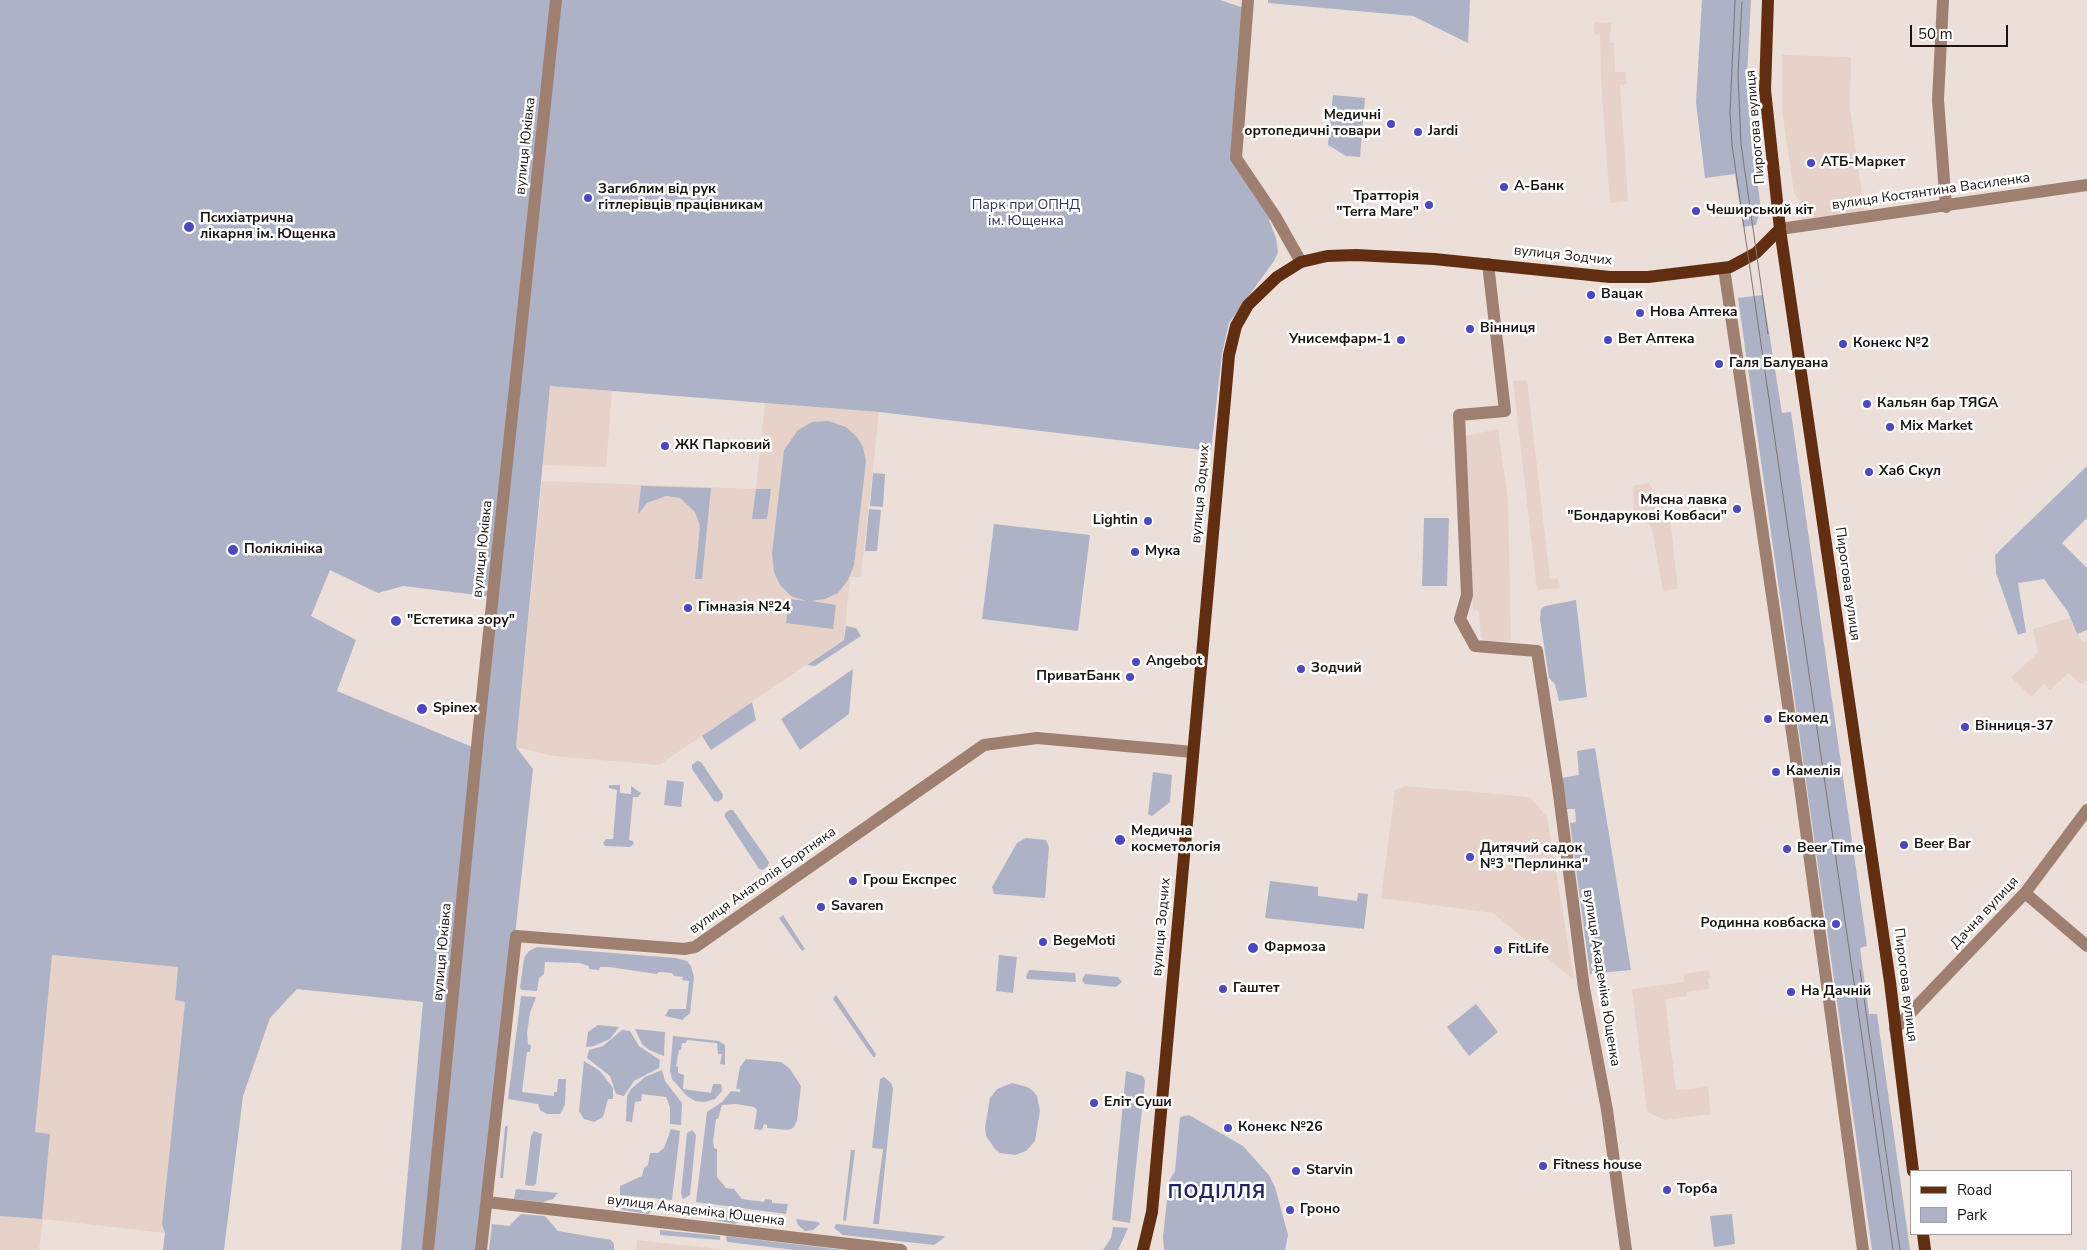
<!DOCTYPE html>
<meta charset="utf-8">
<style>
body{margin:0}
#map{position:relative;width:2087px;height:1250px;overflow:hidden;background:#ecdfd9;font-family:"Nunito Sans",sans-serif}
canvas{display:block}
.legend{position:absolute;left:1910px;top:1170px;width:162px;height:65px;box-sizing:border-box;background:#fff;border:1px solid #a3a1a0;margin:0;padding:6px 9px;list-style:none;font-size:15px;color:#191412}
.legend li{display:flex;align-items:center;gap:10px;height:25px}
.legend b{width:25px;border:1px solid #a3a1a0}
.scale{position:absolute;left:1910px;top:25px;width:98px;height:22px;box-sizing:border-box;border:2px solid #191412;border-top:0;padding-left:6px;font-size:15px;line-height:18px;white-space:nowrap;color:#191412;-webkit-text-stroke:4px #fff;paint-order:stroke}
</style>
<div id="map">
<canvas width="2087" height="1250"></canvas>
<ul class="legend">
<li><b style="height:6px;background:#622e11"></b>Road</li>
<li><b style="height:14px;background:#aeb2c6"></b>Park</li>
</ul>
<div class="scale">50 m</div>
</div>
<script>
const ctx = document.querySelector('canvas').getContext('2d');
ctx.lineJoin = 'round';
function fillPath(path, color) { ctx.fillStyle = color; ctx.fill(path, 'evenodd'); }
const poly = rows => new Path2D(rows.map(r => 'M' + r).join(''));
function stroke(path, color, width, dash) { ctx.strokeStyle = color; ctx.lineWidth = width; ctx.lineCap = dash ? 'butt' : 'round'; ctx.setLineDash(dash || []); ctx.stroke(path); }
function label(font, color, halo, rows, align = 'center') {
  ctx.font = font + ' "Nunito Sans",sans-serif'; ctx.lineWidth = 5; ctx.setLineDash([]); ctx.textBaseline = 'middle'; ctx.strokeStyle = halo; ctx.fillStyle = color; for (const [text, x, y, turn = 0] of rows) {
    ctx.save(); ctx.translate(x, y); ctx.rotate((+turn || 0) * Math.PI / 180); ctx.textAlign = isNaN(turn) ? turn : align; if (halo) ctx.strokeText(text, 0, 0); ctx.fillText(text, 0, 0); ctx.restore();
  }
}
fillPath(poly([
 [1594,22,1611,23,1610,43,1614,43,1615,72,1626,72,1627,84,1620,85,1628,201,1610,203,1601,81,1600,35,1594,34],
 [1782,55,1851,57,1850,107,1865,217,1802,225,1800,201,1794,193,1782,110],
 [1527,380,1550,579,1558,578,1560,588,1537,590,1513,381],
 [550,385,612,391,606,467,542,465],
 [765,403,879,412,861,577,850,577,844,639,659,765,553,756,516,747,542,481,756,489],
 [1498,429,1508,500,1511,641,1486,642,1481,637,1479,611,1473,610,1465,436],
 [1649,483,1670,517,1678,589,1663,591,1652,529,1644,516,1634,512,1633,486],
 [2070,618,2077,634,2083,642,2087,640,2087,681,2080,684,2069,673,2050,690,2044,684,2031,697,2011,677,2038,653,2033,629],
 [1405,786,1530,797,1547,817,1574,980,1493,913,1381,898,1395,790],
 [51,955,178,967,175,1000,185,1002,162,1224,165,1233,43,1219,39,1250,0,1250,0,1216,42,1218,49,1134,35,1132],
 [1709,970,1710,978,1708,979,1710,989,1687,992,1687,996,1665,999,1676,1090,1708,1087,1711,1114,1665,1120,1647,1112,1632,989,1684,982,1684,974],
 [637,1240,645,1241,730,1250,636,1250]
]), '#e6d2c8');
fillPath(poly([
 [0,0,1220,0,1247,9,1236,158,1275,216,1269,220,1276,238,1278,252,1274,261,1229,323,1222,354,1211,451,879,412,550,386,516,747,533,769,481,1250,401,1250,423,1002,297,989,270,1018,243,1096,224,1250,163,1250,165,1233,162,1224,185,1002,175,1000,178,967,52,955,35,1132,50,1134,42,1219,0,1216],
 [330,570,378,593,403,586,493,597,477,749,337,691,356,640,311,616],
 [1268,0,1470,0,1468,43,1413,16,1268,3],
 [1702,0,1751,0,1747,75,1751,139,1761,208,1756,225,1743,227,1735,174,1705,178,1696,102],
 [1333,95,1365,98,1360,157,1346,156,1328,145],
 [1763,295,1782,413,1791,412,1867,946,1860,948,1869,1014,1877,1014,1910,1250,1872,1250,1738,298],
 [829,421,846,427,857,437,863,447,866,461,854,565,848,580,838,593,825,599,811,601,836,605,833,629,786,623,789,599,806,601,791,596,780,585,774,572,772,554,784,450,798,430,812,422],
 [2087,466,2087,518,2062,543,2087,568,2087,630,2077,634,2068,612,2044,579,2018,583,2026,632,2018,635,1996,573,1995,555],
 [873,473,885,474,883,507,870,506],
 [641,486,711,488,702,579,695,579,700,526,695,512,680,498,666,496,647,503,638,514],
 [756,489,771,489,767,519,752,519],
 [869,509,881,510,877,551,865,551],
 [1424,518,1449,518,1447,586,1422,586],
 [994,524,1090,535,1078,631,982,619],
 [1576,600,1587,697,1559,701,1555,684,1549,678,1540,619,1541,609,1545,606],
 [846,626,856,628,861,636,815,666,807,665,844,640],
 [853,669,849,714,800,750,781,719],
 [752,702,756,720,711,750,702,736],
 [1595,748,1631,970,1590,974,1570,823,1576,822,1575,809,1567,809,1562,778,1579,775,1577,751],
 [697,761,701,762,723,795,722,799,718,802,714,801,692,769,692,765],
 [1153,772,1172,775,1170,802,1152,816,1148,814],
 [667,780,684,782,681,807,664,805],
 [609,785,620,785,620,793,631,794,631,786,641,793,638,797,633,797,629,840,633,841,634,844,630,847,605,846,603,843,606,839,613,839,617,790,609,788],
 [730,810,733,810,769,862,768,866,763,870,759,869,725,817,725,813],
 [1026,838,1046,840,1049,847,1045,898,994,894,992,887,1017,843],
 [1270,881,1318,887,1318,896,1357,901,1358,893,1368,894,1364,929,1265,918],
 [783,915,805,949,802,951,779,918],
 [537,947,676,958,687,961,691,966,694,977,690,1013,682,1020,665,1016,669,1009,686,1009,689,981,682,980,683,977,674,976,672,973,659,972,657,974,609,967,600,967,599,970,589,969,589,966,579,963,545,962,544,974,539,978,537,991,522,990,520,988,524,958,529,951],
 [999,955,1017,957,1013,993,996,991],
 [1029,970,1075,973,1076,982,1027,979,1026,977],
 [1085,974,1118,977,1122,982,1116,987,1085,984,1082,980],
 [836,995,876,1054,875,1057,873,1057,833,999],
 [521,996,536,997,530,1013,527,1033,528,1044,531,1045,530,1052,527,1052,522,1092,554,1096,554,1092,557,1092,558,1079,566,1079,565,1105,560,1114,547,1114,540,1110,538,1104,508,1099],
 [1476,1004,1498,1032,1469,1056,1447,1027],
 [598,1025,619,1027,610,1039,594,1046,586,1047,588,1032],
 [635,1029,665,1032,664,1056,649,1050,642,1044],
 [622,1030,630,1031,639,1046,660,1060,659,1068,634,1081,624,1096,616,1094,610,1076,587,1058,589,1050,603,1046],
 [673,1036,719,1041,725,1045,725,1065,720,1064,722,1054,718,1054,717,1043,687,1040,686,1043,682,1043,681,1050,679,1050,676,1066,678,1067,678,1073,684,1075,683,1089,711,1093,713,1084,721,1084,722,1091,715,1099,705,1102,695,1101,687,1096,672,1079,670,1071],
 [746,1059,781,1062,790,1069,801,1086,797,1121,793,1128,788,1130,767,1128,767,1125,764,1124,762,1130,754,1129,757,1110,754,1107,736,1104,722,1105,718,1119,716,1119,713,1141,714,1148,717,1149,717,1177,726,1188,734,1189,742,1199,764,1202,765,1199,772,1200,772,1203,788,1204,786,1214,696,1202,707,1112,722,1102,731,1091,740,1092,740,1089,736,1089,740,1067],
 [584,1061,600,1071,613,1088,613,1099,608,1099,603,1117,594,1122,584,1119,579,1111],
 [662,1070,665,1081,682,1103,681,1125,670,1124,670,1107,666,1097,642,1094,641,1101,635,1102,632,1122,626,1121,627,1096,631,1089,645,1077],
 [1126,1071,1143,1076,1145,1081,1130,1223,1112,1220],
 [884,1077,891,1083,893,1089,879,1224,873,1224,883,1149,872,1148,880,1079],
 [1012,1083,1027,1087,1032,1090,1037,1096,1040,1111,1035,1141,1026,1151,1015,1155,1000,1153,995,1149,986,1136,985,1128,990,1098,997,1089],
 [1189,1115,1243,1146,1269,1175,1275,1187,1288,1235,1285,1250,1164,1250,1163,1237,1169,1181,1175,1171,1180,1117],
 [508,1125,503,1178,500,1178,505,1127],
 [671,1129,680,1131,672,1200,620,1195,620,1186,642,1176,644,1168,648,1165,650,1153,658,1153,664,1148],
 [692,1130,696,1135,690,1195,683,1199,681,1194,687,1133],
 [534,1131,542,1134,536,1184,533,1186,525,1185,531,1136],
 [851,1150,855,1150,846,1221,843,1220],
 [516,1189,558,1193,553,1199,543,1202,514,1199],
 [617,1200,656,1204,654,1210,648,1214,623,1210,619,1206],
 [711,1210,745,1214,739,1222,734,1224,715,1220],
 [521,1214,545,1216,558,1231,611,1240,614,1244,614,1250,489,1250,492,1224,509,1226],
 [1732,1214,1735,1244,1714,1247,1710,1216],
 [796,1219,818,1222,820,1224,813,1230,805,1231,798,1225],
 [836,1224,943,1236,945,1237,934,1245,843,1235,834,1228],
 [1113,1227,1128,1228,1118,1250,1103,1250,1111,1238],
 [660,1230,720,1236,720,1240,660,1235],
 [726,1236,843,1250,795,1250,727,1242]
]), '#aeb2c6');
stroke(poly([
 [1248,0,1236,158,1275,216,1301,262],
 [1943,0,1938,100,1946,207],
 [1780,229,2087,185],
 [1488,264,1505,411,1459,415,1467,595,1460,619,1475,646,1537,651,1558,787,1584,988,1607,1110,1626,1250],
 [1724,268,1800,787,1863,1250],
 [2025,893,2087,946],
 [1895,1029,2025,893,2087,810],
 [487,1202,901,1250],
 [428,1250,478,736,556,0],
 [481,1250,516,936,684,949,695,947,984,745,1037,738,1193,752]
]), '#9f8070', 12);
stroke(poly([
 [1768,0,1765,90,1780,229,1890,982,1913,1171],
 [1923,1234,1925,1250],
 [1143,1250,1152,1212,1229,355,1236,326,1248,305,1277,277,1301,262,1327,256,1356,255,1434,259,1610,277,1648,277,1730,267,1756,253,1780,229]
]), '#622e11', 12);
stroke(poly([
 [1735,0,1730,113,1732,145,1893,1250],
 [1742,2,1738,75,1741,144,1768,334],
 [1860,970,1900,1250]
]), '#7e7571', 1);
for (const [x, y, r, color] of [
 [1391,124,5,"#4c49bf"],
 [1418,132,5,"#4c49bf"],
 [1811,163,5,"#4c49bf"],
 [1504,187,5,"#4c49bf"],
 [588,198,5,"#4c49bf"],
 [1429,205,5,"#4c49bf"],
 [1696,211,5,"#4c49bf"],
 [189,227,6,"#4c49bf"],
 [1591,295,5,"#4c49bf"],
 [1640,313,5,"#4c49bf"],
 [1470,329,5,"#4c49bf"],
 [1401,340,5,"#4c49bf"],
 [1608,340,5,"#4c49bf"],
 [1843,344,5,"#4c49bf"],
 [1719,364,5,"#4c49bf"],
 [1867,404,5,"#4c49bf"],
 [1890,427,5,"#4c49bf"],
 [665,446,5,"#4c49bf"],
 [1869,472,5,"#4c49bf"],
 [1737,509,5,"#4c49bf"],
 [1148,521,5,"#4c49bf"],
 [233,550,6,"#4c49bf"],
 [1135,552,5,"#4c49bf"],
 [688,608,5,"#4c49bf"],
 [396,621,6,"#4c49bf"],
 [1136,662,5,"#4c49bf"],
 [1301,669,5,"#4c49bf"],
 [1130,677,5,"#4c49bf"],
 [422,709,6,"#4c49bf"],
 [1768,719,5,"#4c49bf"],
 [1965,727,5,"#4c49bf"],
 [1776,772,5,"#4c49bf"],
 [1120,840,6,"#4c49bf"],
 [1904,845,5,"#4c49bf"],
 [1787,849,5,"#4c49bf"],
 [1470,857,5,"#4c49bf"],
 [853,881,5,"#4c49bf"],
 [821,907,5,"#4c49bf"],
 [1836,924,5,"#4c49bf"],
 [1043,942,5,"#4c49bf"],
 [1253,948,6,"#4c49bf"],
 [1498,950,5,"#4c49bf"],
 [1223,989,5,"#4c49bf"],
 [1791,992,5,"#4c49bf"],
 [1094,1103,5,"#4c49bf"],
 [1228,1128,5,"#4c49bf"],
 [1543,1166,5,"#4c49bf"],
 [1296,1171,5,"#4c49bf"],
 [1667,1190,5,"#4c49bf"],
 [1290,1210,5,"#4c49bf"]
]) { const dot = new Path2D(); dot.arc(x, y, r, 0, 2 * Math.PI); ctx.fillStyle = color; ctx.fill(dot); stroke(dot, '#fff', 2); }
label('bold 14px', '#191412', '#fff', [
 ["Медичні",1381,116,"right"],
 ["ортопедичні товари",1381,132,"right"],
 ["Jardi",1428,132],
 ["АТБ-Маркет",1821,163],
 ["А-Банк",1514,187],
 ["Загиблим від рук",598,190],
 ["гітлерівців працівникам",598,206],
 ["Тратторія",1419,197,"right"],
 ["\"Terra Mare\"",1419,213,"right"],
 ["Чеширський кіт",1706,211],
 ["Психіатрична",200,219],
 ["лікарня ім. Ющенка",200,235],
 ["Вацак",1601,295],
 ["Нова Аптека",1650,313],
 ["Вінниця",1480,329],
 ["Унисемфарм-1",1391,340,"right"],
 ["Вет Аптека",1618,340],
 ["Конекс №2",1853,344],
 ["Галя Балувана",1729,364],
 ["Кальян бар ТЯGA",1877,404],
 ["Mix Market",1900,427],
 ["ЖК Парковий",675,446],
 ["Хаб Скул",1879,472],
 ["Мясна лавка",1727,501,"right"],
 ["\"Бондарукові Ковбаси\"",1727,517,"right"],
 ["Lightin",1138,521,"right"],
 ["Поліклініка",244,550],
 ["Мука",1145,552],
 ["Гімназія №24",698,608],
 ["\"Естетика зору\"",407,621],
 ["Angebot",1146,662],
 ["Зодчий",1311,669],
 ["ПриватБанк",1120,677,"right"],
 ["Spinex",433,709],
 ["Екомед",1778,719],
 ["Вінниця-37",1975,727],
 ["Камелія",1786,772],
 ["Медична",1131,832],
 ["косметологія",1131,848],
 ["Beer Bar",1914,845],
 ["Дитячий садок",1480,849],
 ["№3 \"Перлинка\"",1480,865],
 ["Beer Time",1797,849],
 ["Грош Експрес",863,881],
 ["Savaren",831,907],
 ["Родинна ковбаска",1826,924,"right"],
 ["BegeMoti",1053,942],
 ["Фармоза",1264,948],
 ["FitLife",1508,950],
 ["Гаштет",1233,989],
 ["На Дачній",1801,992],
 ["Еліт Суши",1104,1103],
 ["Конекс №26",1238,1128],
 ["Fitness house",1553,1166],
 ["Starvin",1306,1171],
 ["Торба",1677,1190],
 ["Гроно",1300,1210]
], 'left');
label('14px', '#191412', '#fff', [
 ["Пирогова вулиця",1756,127,-95],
 ["вулиця Юківка",526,146,-84],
 ["вулиця Костянтина Василенка",1931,192,-8],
 ["вулиця Зодчих",1563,256,6],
 ["вулиця Зодчих",1201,494,-85],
 ["вулиця Юківка",483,549,-84],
 ["Пирогова вулиця",1847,584,82],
 ["вулиця Анатолія Бортняка",763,881,-35],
 ["Дачна вулиця",1985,913,-47],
 ["вулиця Зодчих",1162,927,-85],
 ["вулиця Юківка",443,952,-85],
 ["вулиця Академіка Ющенка",1601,978,81],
 ["Пирогова вулиця",1905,985,83],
 ["вулиця Академіка Ющенка",696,1211,7]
]);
label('14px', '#2e3159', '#fff', [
 ["Парк при ОПНД",1026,206],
 ["ім. Ющенка",1026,222]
]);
ctx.letterSpacing = '1px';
label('bold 19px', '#24245d', '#fff', [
 ["ПОДІЛЛЯ",1217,1193]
]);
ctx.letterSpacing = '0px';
</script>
